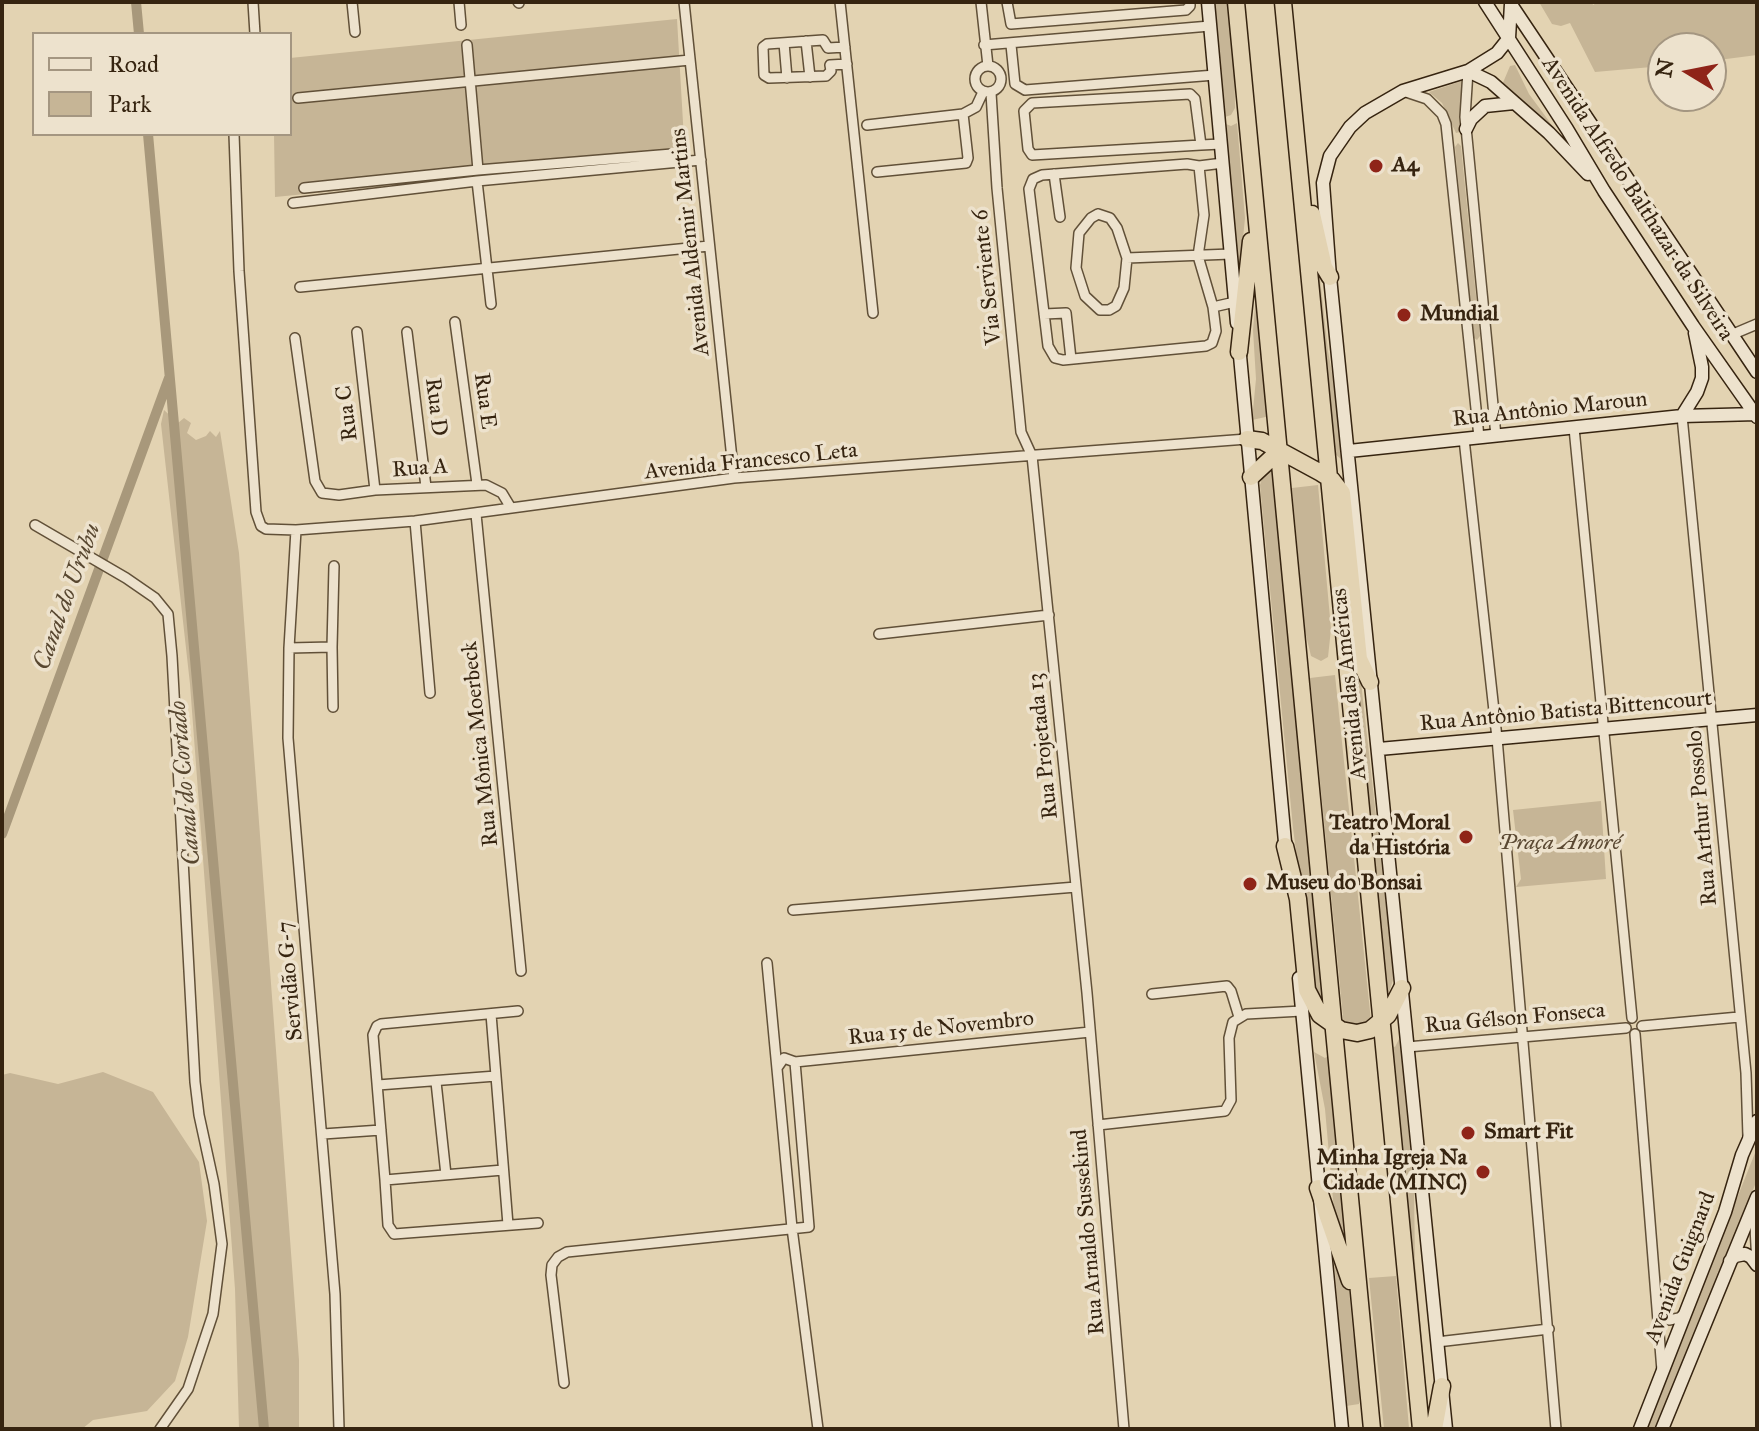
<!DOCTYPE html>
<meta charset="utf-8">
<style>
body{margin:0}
#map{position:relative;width:1759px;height:1431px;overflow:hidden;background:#e3d3b2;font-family:"IM FELL Great Primer",serif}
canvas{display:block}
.frame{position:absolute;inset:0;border:4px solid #362410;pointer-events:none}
.legend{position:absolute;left:32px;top:32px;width:260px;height:104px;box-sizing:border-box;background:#ede2cd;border:2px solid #a49681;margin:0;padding:10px 14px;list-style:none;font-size:24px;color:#362410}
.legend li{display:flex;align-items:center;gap:16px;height:40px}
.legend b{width:40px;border:2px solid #a49681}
.north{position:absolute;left:1647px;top:32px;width:80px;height:80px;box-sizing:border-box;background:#ede2cd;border:2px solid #a49681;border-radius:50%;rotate:280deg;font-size:22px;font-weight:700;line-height:32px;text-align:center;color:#362410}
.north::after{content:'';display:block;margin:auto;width:28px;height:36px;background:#8f2418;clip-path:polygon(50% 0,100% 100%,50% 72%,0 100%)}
</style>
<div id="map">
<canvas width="1759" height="1431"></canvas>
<div class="frame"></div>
<ul class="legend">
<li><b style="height:10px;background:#ede2cd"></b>Road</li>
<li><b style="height:22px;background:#c6b596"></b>Park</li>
</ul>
<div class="north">N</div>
</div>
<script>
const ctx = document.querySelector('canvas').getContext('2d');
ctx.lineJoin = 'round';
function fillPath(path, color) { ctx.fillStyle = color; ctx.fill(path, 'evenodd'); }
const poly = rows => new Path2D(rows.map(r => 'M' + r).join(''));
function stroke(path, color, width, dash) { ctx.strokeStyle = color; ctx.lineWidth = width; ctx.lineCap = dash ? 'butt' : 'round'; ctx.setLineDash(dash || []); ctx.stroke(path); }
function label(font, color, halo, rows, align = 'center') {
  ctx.font = font + ' "IM FELL Great Primer",serif'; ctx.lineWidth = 7; ctx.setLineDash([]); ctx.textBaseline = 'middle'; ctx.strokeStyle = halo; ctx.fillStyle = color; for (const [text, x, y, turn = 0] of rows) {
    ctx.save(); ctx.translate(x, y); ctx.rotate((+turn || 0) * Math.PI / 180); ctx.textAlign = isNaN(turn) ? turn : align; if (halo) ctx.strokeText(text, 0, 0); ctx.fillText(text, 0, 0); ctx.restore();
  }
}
fillPath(poly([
 [1214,2,1230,2,1234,42,1235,108,1231,115,1225,117],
 [1539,2,1592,2,1593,5,1598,2,1757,2,1757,55,1711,61,1711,48,1663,48,1663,66,1595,72,1570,23,1561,26,1552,24],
 [677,19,685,157,275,197,274,134,290,134,290,58],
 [1515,65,1529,94,1557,132,1555,133,1502,85,1510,66],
 [1462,81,1460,132,1456,133,1442,103,1429,92],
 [1237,123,1245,218,1239,279,1226,124,1231,126],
 [1458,143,1461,146,1480,336,1477,340,1473,337,1455,147],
 [1312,242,1318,260,1328,351,1337,400,1341,459,1330,450],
 [1258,271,1270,416,1252,420,1256,379,1253,330],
 [164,410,178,423,184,418,191,423,187,433,196,440,206,436,210,431,216,437,220,431,239,553,299,1360,299,1429,239,1429,235,1289,190,684,161,424],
 [1274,464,1329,1016,1314,990,1293,828,1260,485,1265,469],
 [1318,485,1331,629,1328,657,1321,661,1311,656,1305,631,1292,488],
 [1342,512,1394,977,1384,1008],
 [1335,675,1371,1021,1363,1026,1344,1027,1310,678],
 [1601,801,1606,879,1516,887,1521,879,1513,810],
 [1400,1037,1414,1190,1415,1262,1430,1429,1425,1429,1388,1045,1395,1047],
 [1314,1052,1325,1058,1333,1052,1353,1268,1334,1211,1325,1109],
 [103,1072,153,1092,199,1162,207,1221,188,1337,175,1381,147,1411,93,1420,82,1429,2,1429,2,1075,10,1073,58,1084],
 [1757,1148,1757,1180,1656,1429,1645,1429],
 [1332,1237,1349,1290,1353,1333,1361,1365,1359,1404,1346,1406],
 [1396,1276,1409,1428,1409,1429,1384,1429,1369,1278]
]), '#c6b596');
stroke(poly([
 [136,2,139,34],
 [148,134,264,1429],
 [2,834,169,378]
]), '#a8987b', 10);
const street = poly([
 [253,2,255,34],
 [352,2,355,32],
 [459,2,461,25],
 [518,2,519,3],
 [684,2,734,478],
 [840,2,873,313],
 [981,2,988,66],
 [1007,2,1011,24,1186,10,1190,6,1190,2],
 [806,41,810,77],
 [784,43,787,78],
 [467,45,478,170],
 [984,45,1210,26],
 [1011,45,1015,84,1025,90,1215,75],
 [845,47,828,48,823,40,767,44,763,47,764,75,769,78,826,76,831,71,830,65,847,64],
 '975 79a13 13 0 1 1 26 0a13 13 0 1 1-26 0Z',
 [1468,71,1465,117,1496,436],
 [1406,92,1427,99,1442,114,1446,124,1479,437],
 [991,93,997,188,1021,432,1032,456,1087,993,1124,1429],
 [298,98,690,60],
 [867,125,963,114,976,107,983,92],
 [234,134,239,271,256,512,261,526,266,529,296,530,415,521,734,478,1247,439],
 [1201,145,1195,99,1190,94,1032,103,1024,111,1028,149,1032,155,1201,145,1221,144],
 [1187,164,1199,166,1204,215,1198,256,1213,307,1216,331,1212,343,1206,346,1063,360,1055,358,1048,346,1029,189,1033,179,1042,175,1187,164],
 [1199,166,1223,163],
 [877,172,966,163,968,158,963,114],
 [1054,174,1060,217],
 [477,181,491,304],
 [304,188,478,170,684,153],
 [293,203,477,181,701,160],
 [1098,214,1110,218,1117,228,1127,258,1124,288,1116,306,1109,310,1100,310,1085,296,1076,268,1079,233,1091,218,1098,214],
 [1127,258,1231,254],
 [300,287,709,246],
 [1213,307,1235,302],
 [1044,314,1066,313,1071,359],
 [455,322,477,484],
 [357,332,375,490],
 [407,332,426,487],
 [1731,335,1757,324],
 [295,338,315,481,322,493,339,495,375,490,486,485,502,493,511,508],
 [1682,416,1746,1073,1748,1137],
 [1574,428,1632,1018],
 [1464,439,1497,738,1556,1429],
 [476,514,521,971],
 [415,521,430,693],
 [35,525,126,578,155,598,168,614,172,656,195,1082,199,1115,214,1184,222,1244,213,1314,188,1389,160,1429],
 [296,530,289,648,288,738,335,1294,339,1429],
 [879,634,1049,615],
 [332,647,333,707],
 [289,648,332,647,334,566],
 [793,910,1076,887],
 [767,963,792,1228,818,1429],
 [1152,994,1227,986,1231,991,1239,1017],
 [491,1014,508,1225],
 [1642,1026,1739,1017],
 [1635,1034,1662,1371],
 [1407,1047,1626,1028],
 [795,1062,1090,1032],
 [436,1082,446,1175],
 [378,1085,496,1076],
 [1098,1125,1225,1111,1231,1100,1229,1038,1233,1022,1246,1014,1302,1011],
 [323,1134,381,1130],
 [503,1170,385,1180,373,1035,377,1026,381,1024,518,1011],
 [385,1180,388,1225,394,1234,538,1223],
 [1754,1208,1757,1264],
 [1658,1309,1661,1315,1669,1320,1679,1318,1684,1314],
 [1437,1342,1549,1329],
 [564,1383,551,1275,552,1265,558,1257,567,1252,809,1227,795,1062,784,1058,777,1068]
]);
const secondary = poly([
 [1208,2,1237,323],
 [1485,2,1567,129,1604,191,1693,326,1757,417],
 [1512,6,1757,372],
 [1468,71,1491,82,1549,133,1588,174],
 [1466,129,1471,119,1485,106,1514,103],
 [1239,345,1286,853],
 [1682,416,1697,392,1702,378,1702,367,1695,333],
 [1349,451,1682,416,1757,414],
 [1379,749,1757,715],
 [1299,978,1342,1429],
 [1730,1261,1735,1256,1745,1254,1751,1257,1757,1265],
 [1446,1429,1330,277,1323,183,1330,156,1350,127,1365,113,1403,91,1468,71,1497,53,1509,38,1511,4],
 [1640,1429,1725,1212,1742,1155,1757,1121],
 [1662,1429,1757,1197]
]);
const highway = poly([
 [1236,2,1372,1429],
 [1283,2,1421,1429],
 [1312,214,1324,267,1330,277],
 [1239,352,1251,241],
 [1247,439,1262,441,1321,473,1332,480,1342,493,1359,659,1370,682],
 [1251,477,1279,451],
 [1285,846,1298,899,1307,990,1320,1015,1341,1030,1357,1033,1370,1030,1388,1015,1402,988],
 [1318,1188,1350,1281],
 [1434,1429,1442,1386]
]);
stroke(street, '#615038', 12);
stroke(secondary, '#362410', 15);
stroke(highway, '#362410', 19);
stroke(street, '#ede2cd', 9);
stroke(secondary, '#ede2cd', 12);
stroke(highway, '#e3d3b2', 16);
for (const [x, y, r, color] of [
 [1376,166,8,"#8f2418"],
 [1404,315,8,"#8f2418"],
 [1466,837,8,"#8f2418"],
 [1250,884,8,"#8f2418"],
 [1468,1133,8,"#8f2418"],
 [1483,1172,8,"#8f2418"]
]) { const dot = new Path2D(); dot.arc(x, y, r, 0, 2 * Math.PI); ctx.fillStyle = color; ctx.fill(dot); stroke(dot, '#ede2cd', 3); }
label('bold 22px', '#362410', '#ede2cd', [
 ["A4",1392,166],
 ["Mundial",1420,315],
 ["Teatro Moral",1450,824,"right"],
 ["da História",1450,849,"right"],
 ["Museu do Bonsai",1266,884],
 ["Smart Fit",1484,1133],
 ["Minha Igreja Na",1467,1159,"right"],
 ["Cidade (MINC)",1467,1184,"right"]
], 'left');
label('22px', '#362410', '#ede2cd', [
 ["Avenida Alfredo Balthazar da Silveira",1637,199,57],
 ["Avenida Aldemir Martins",691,242,-96],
 ["Via Serviente 6",988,277,-96],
 ["Rua E",484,401,82],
 ["Rua D",435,407,83],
 ["Rua Antônio Maroun",1550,410,-6],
 ["Rua C",348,413,-97],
 ["Avenida Francesco Leta",751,462,-6],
 ["Rua A",420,469,-4],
 ["Avenida das Américas",1350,684,-96],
 ["Rua Antônio Batista Bittencourt",1566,712,-5],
 ["Rua Mônica Moerbeck",481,744,-96],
 ["Rua Projetada 13",1044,746,-96],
 ["Rua Arthur Possolo",1703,818,-95],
 ["Servidão G-7",291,981,-95],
 ["Rua Gélson Fonseca",1515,1019,-5],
 ["Rua 15 de Novembro",941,1029,-6],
 ["Rua Arnaldo Sussekind",1089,1232,-95],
 ["Avenida Guignard",1681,1268,-69]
]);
label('italic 22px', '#5a4832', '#ede2cd', [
 ["Praça Amoré",1560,844]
]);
label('italic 24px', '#584730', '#ede2cd', [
 ["Canal do Urubu",68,597,-70],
 ["Canal do Cortado",186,783,-95]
]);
</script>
